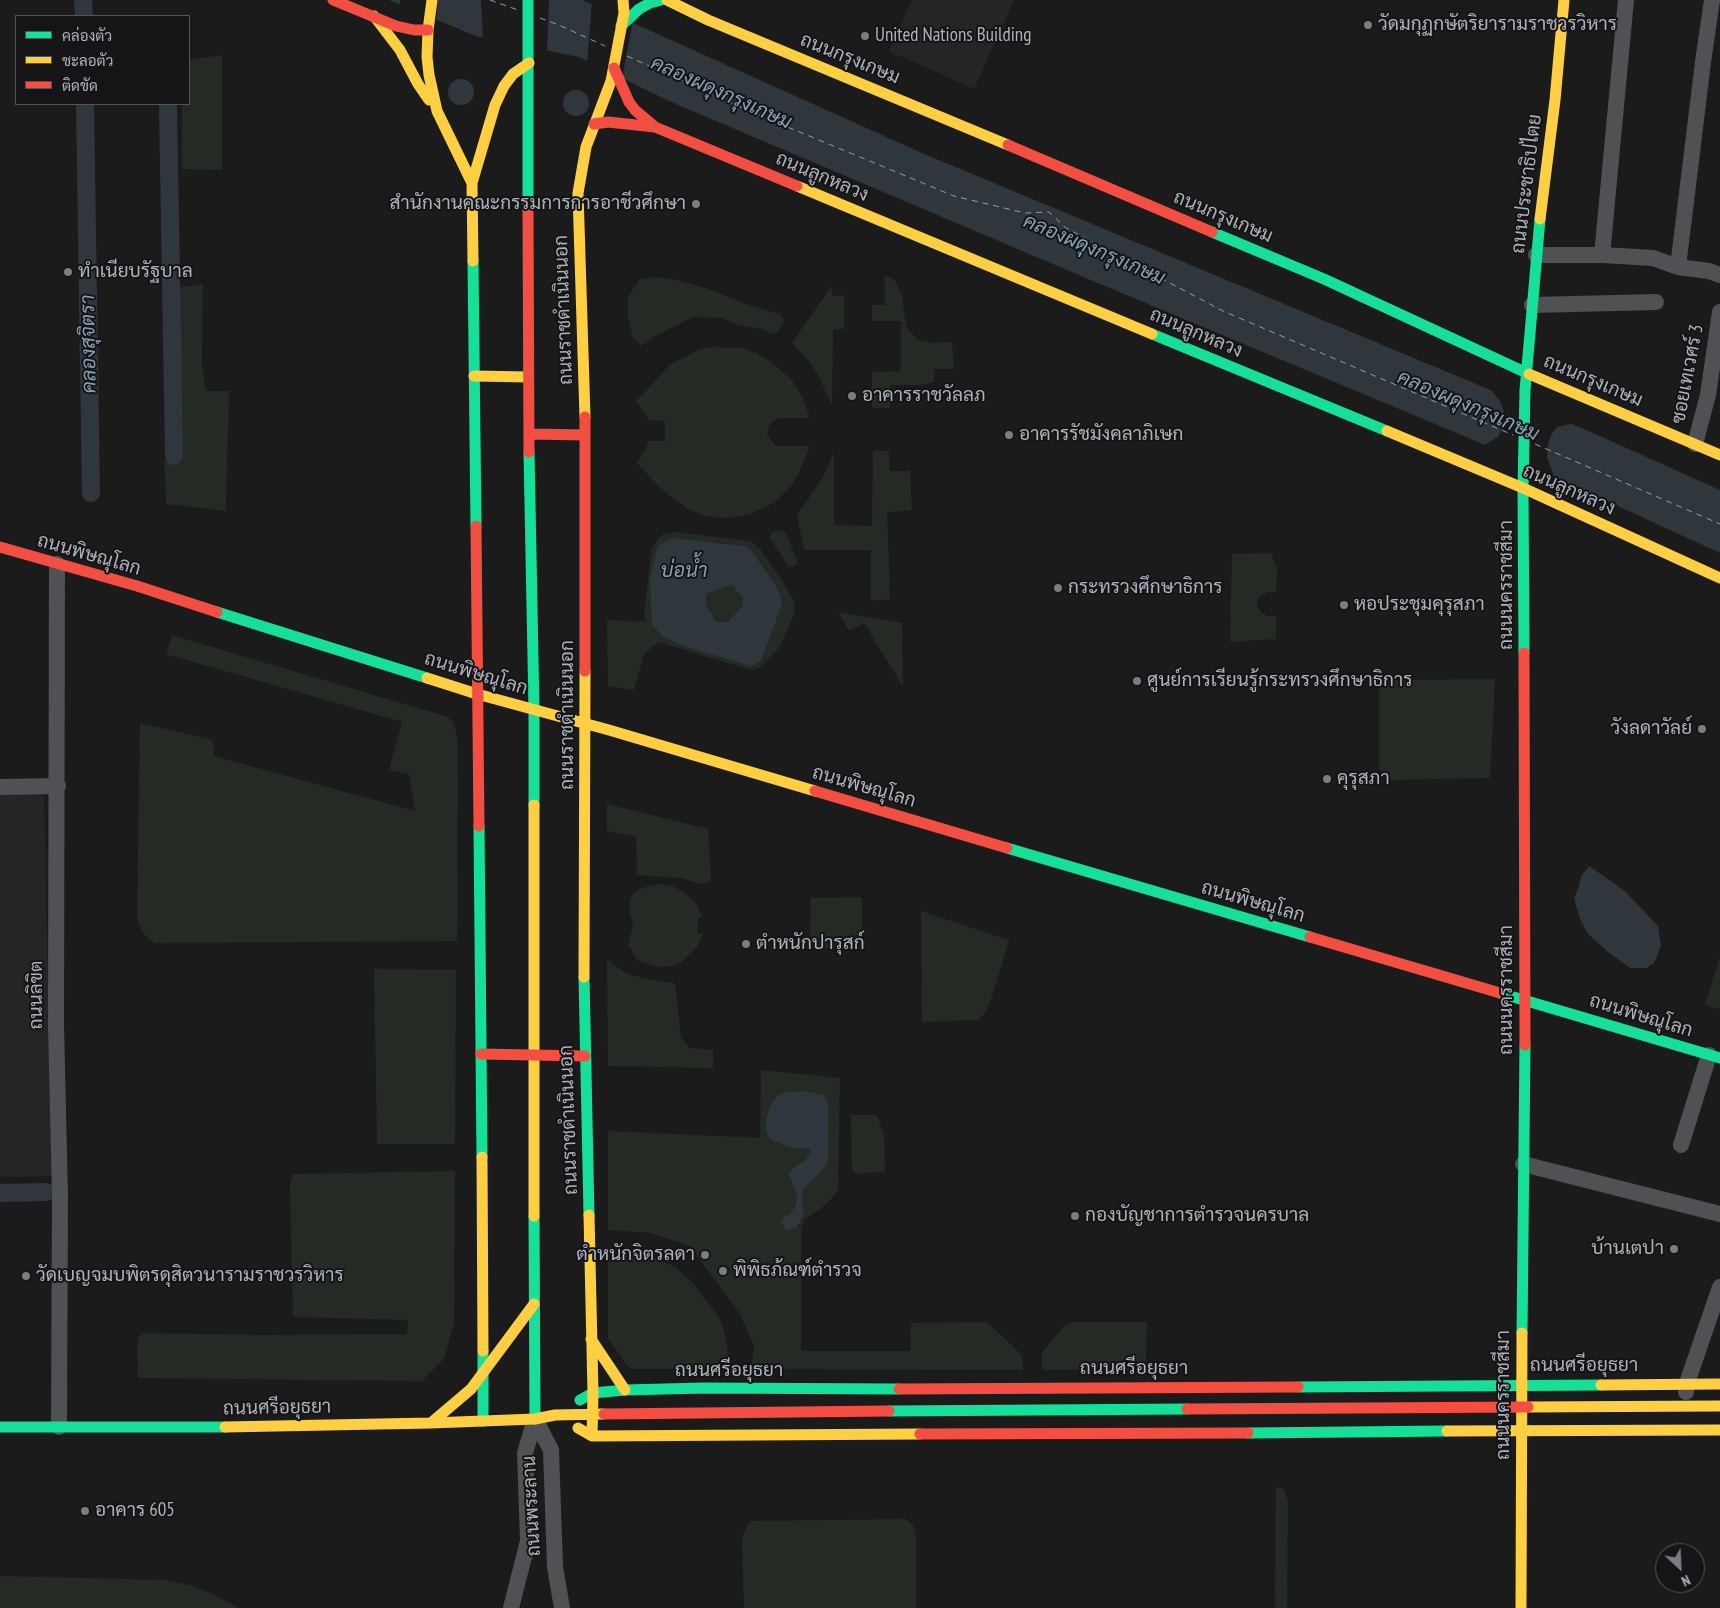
<!DOCTYPE html>
<meta charset="utf-8">
<style>
body{margin:0}
#map{position:relative;width:1720px;height:1608px;overflow:hidden;background:#1b1b1c;font-family:"PT Sans Narrow",Sarabun,sans-serif}
canvas{display:block}
.legend{position:absolute;left:15px;top:15px;width:175px;height:90px;box-sizing:border-box;background:#151518;border:1px solid #525459;margin:0;padding:6px 9px;list-style:none;font-size:15px;color:#aeb2bb}
.legend li{display:flex;align-items:center;gap:10px;height:25px}
.legend b{width:25px;border:1px solid #525459}
.north{position:absolute;left:1655px;top:1543px;width:50px;height:50px;box-sizing:border-box;background:#151518;border:1px solid #525459;border-radius:50%;rotate:155deg;font-size:14px;font-weight:700;line-height:20px;text-align:center;color:#aeb2bb}
.north::after{content:'';display:block;margin:auto;width:18px;height:22px;background:#7b7d83;clip-path:polygon(50% 0,100% 100%,50% 72%,0 100%)}
</style>
<div id="map">
<canvas width="1720" height="1608"></canvas>
<ul class="legend">
<li><b style="height:6px;background:#16e098"></b>คล่องตัว</li>
<li><b style="height:6px;background:#ffcf43"></b>ชะลอตัว</li>
<li><b style="height:6px;background:#f24e42"></b>ติดขัด</li>
</ul>
<div class="north">N</div>
</div>
<script>
const ctx = document.querySelector('canvas').getContext('2d');
ctx.lineJoin = 'round';
function fillPath(path, color) { ctx.fillStyle = color; ctx.fill(path, 'evenodd'); }
const poly = rows => new Path2D(rows.map(r => 'M' + r).join(''));
function stroke(path, color, width, dash) { ctx.strokeStyle = color; ctx.lineWidth = width; ctx.lineCap = dash ? 'butt' : 'round'; ctx.setLineDash(dash || []); ctx.stroke(path); }
function label(font, color, halo, rows, align = 'center') {
  ctx.font = font + ' "PT Sans Narrow",Sarabun,sans-serif'; ctx.lineWidth = 4; ctx.setLineDash([]); ctx.textBaseline = 'middle'; ctx.strokeStyle = halo; ctx.fillStyle = color; for (const [text, x, y, turn = 0] of rows) {
    ctx.save(); ctx.translate(x, y); ctx.rotate((+turn || 0) * Math.PI / 180); ctx.textAlign = isNaN(turn) ? turn : align; if (halo) ctx.strokeText(text, 0, 0); ctx.fillText(text, 0, 0); ctx.restore();
  }
}
fillPath(poly([
 [912,0,1014,0,974,89,889,51],
 [44,789,52,1176,0,1177,0,791]
]), '#252528');
fillPath(poly([
 [222,55,222,170,182,169,182,104,189,104,189,60],
 [885,275,895,280,902,295,905,319,908,331,919,340,934,343,952,342,954,369,934,369,934,382,921,385,890,385,890,408,872,408,872,372,901,371,901,321,872,321,872,305,885,305],
 [653,277,672,279,706,288,746,304,780,314,784,319,783,324,777,332,773,334,761,329,738,325,721,318,693,317,659,334,641,346,632,336,628,316,628,297,639,280],
 [203,284,202,365,206,391,229,391,226,511,166,504,164,461,182,462,177,341,180,287],
 [832,285,832,296,844,295,844,329,833,329,832,406,818,375,808,360,792,343],
 [712,347,741,348,757,353,770,361,792,380,802,396,810,418,778,418,770,424,767,433,771,441,776,446,810,446,806,456,798,475,792,485,774,503,750,514,740,516,721,518,706,516,689,510,661,489,637,463,646,449,648,441,665,441,665,421,649,420,636,401,671,364,698,350],
 [873,451,889,451,890,471,910,471,912,510,887,512,890,599,871,601,871,550,804,550,797,515,822,479,834,452,834,525,872,526],
 [776,531,781,531,786,533,798,563,795,565,789,567,769,537,771,533],
 [674,532,751,541,761,550,785,585,794,601,795,612,779,648,762,666,754,670,741,667,659,642,644,654,634,690,608,686,607,620,646,622,644,613,652,548,661,535],
 [718,543,748,547,774,583,781,607,761,661,650,578],
 [1271,553,1277,569,1276,592,1269,592,1261,595,1257,602,1258,608,1262,613,1268,616,1276,616,1276,639,1230,642,1232,554],
 [732,585,743,598,743,605,736,615,729,621,723,622,715,619,706,604,706,599,708,593],
 [838,612,902,623,903,687,864,623,849,631],
 [172,635,448,717,454,723,458,744,457,941,154,943,143,933,137,920,140,723,213,740,214,756,415,811,409,774,389,770,402,722,166,654],
 [1495,679,1490,778,1387,780,1379,769,1379,680],
 [607,804,708,829,711,881,700,884,680,878,637,875,636,837,607,831],
 [658,884,673,886,690,897,697,905,702,917,698,918,698,934,703,934,697,947,683,961,672,966,657,967,637,960,628,945,633,924,629,911,630,899,635,892,645,887],
 [862,897,862,945,855,948,810,948,811,898],
 [921,911,1009,940,990,1003,984,1014,979,1020,922,1022],
 [1720,957,1720,1009,1705,1005],
 [607,959,623,971,631,975,652,980,675,983,681,1037,689,1048,713,1050,713,1068,608,1066],
 [374,969,456,970,455,1144,377,1144],
 [761,1070,840,1078,838,1190,828,1203,804,1220,801,1231,801,1351,910,1351,911,1323,987,1322,1022,1355,1023,1370,751,1369,754,1346,740,1314,690,1246,650,1233,608,1230,608,1131,760,1138],
 [851,1115,877,1115,884,1135,885,1171,856,1174,852,1169],
 [455,1171,454,1323,444,1359,422,1381,138,1378,137,1345,139,1337,143,1333,261,1335,407,1334,408,1320,293,1317,290,1184,293,1174],
 [608,1248,653,1257,675,1267,692,1282,716,1313,722,1323,727,1344,729,1369,630,1369,608,1339],
 [1073,1322,1147,1322,1146,1369,1042,1370,1042,1352,1064,1326],
 [1276,1487,1283,1488,1288,1501,1287,1608,1275,1608],
 [905,1519,913,1525,916,1535,916,1608,744,1608,742,1537,747,1526,752,1521],
 [0,1576,164,1580,190,1585,215,1595,238,1608,0,1608]
]), '#232b24');
fillPath(poly([
 [389,0,582,0,922,153,1584,429,1720,490,1720,553,1483,444,1093,281,669,101,579,57,476,36],
 '448 92a13 13 0 1 1 26 0a13 13 0 1 1-26 0Z',
 '563 103a13 13 0 1 1 26 0a13 13 0 1 1-26 0Z',
 [672,538,742,546,748,547,753,553,774,583,781,596,781,607,761,661,751,666,687,647,662,636,652,624,650,578,658,546],
 [732,585,743,598,743,605,729,621,723,622,715,620,706,604,706,598,708,593],
 [1589,866,1625,891,1658,926,1661,946,1654,963,1646,968,1630,968,1609,953,1588,934,1580,919,1574,898,1579,886,1581,876],
 [804,1091,824,1095,828,1103,828,1160,823,1170,804,1188,802,1199,804,1212,797,1227,789,1230,785,1229,781,1222,783,1218,791,1213,796,1205,797,1195,789,1174,795,1166,805,1161,811,1151,808,1148,791,1148,770,1139,766,1131,766,1120,770,1106,776,1097,786,1092]
]), '#2f373d');
fillPath(poly([
 [400,0,438,0,436,23,399,8],
 [481,0,549,0,547,53,483,40],
 [592,2,633,20,622,79,587,63],
 [1489,387,1575,423,1557,427,1551,435,1548,444,1547,457,1555,479,1483,446,1498,437,1503,425,1504,412,1500,401]
]), '#1b1b1c');
stroke(poly([
 [83,0,84,16],
 [85,104,91,493],
 [168,104,174,456],
 [0,1193,46,1192]
]), '#2f373d', 18);
stroke(poly([
 [490,0,518,10],
 [540,18,559,25,605,46],
 [627,56,761,116,954,196,1025,213,1049,212,1066,228,1223,311,1513,435],
 [1535,444,1720,524]
]), '#87a1b4', 1, [6, 5]);
stroke(poly([
 [1536,255,1602,255,1653,258,1678,267,1709,271,1720,275],
 [1602,255,1626,0],
 [1678,267,1703,62,1712,0],
 [1532,305,1656,302],
 [1695,444,1708,395,1720,312],
 [57,564,56,1024,60,1196,59,1427],
 [0,787,58,786],
 [1681,1145,1709,1055],
 [1523,1164,1720,1214],
 [1686,1392,1687,1383,1720,1287],
 [535,1419,551,1450,555,1567,562,1608],
 [511,1608,528,1541,525,1453,535,1419]
]), '#505154', 16);
stroke(poly([
 [528,0,528,209],
 [621,26,639,9,650,3,661,0],
 [1212,232,1324,279,1529,374],
 [473,261,476,526],
 [1152,334,1387,431],
 [529,452,534,710,534,805],
 [217,612,427,678],
 [1524,653,1523,488,1525,390,1540,219],
 [479,826,482,1157],
 [1007,848,1310,937],
 [584,977,589,1215],
 [1500,993,1720,1058],
 [534,1216,535,1419],
 [1522,1333,1525,1045],
 [483,1351,483,1421],
 [1298,1387,1601,1385],
 [580,1400,593,1393,625,1390,703,1388,899,1389],
 [889,1411,1187,1409],
 [0,1427,225,1427],
 [1248,1433,1447,1431]
]), '#16e098', 11);
stroke(poly([
 [432,0,428,30,427,57,429,75,437,111,472,183,473,261],
 [667,0,708,20,1008,145],
 [374,16,400,50,418,84,429,100],
 [472,183,495,105,504,86,513,74,529,63],
 [797,186,1152,334],
 [1540,219,1555,100,1564,0],
 [1529,374,1720,455],
 [474,376,528,377],
 [585,417,578,193,586,147,611,81,624,13,623,0],
 [1387,431,1523,488,1720,578],
 [427,678,477,694,609,730,815,791],
 [534,805,534,1216],
 [584,977,585,671],
 [482,1157,483,1351],
 [589,1215,593,1393,592,1436],
 [591,1339,625,1390],
 [1601,1385,1720,1384],
 [1528,1407,1720,1406],
 [431,1423,471,1389,534,1304],
 [225,1427,431,1423,535,1419,555,1415,604,1414],
 [578,1428,592,1436,920,1434],
 [1447,1431,1720,1430],
 [1521,1608,1522,1333]
]), '#ffcf43', 11);
stroke(poly([
 [333,0,396,26,414,30,428,30],
 [614,68,629,102,635,110,655,127],
 [594,124,608,122,655,127,797,186],
 [1008,145,1212,232],
 [528,209,529,452],
 [585,417,585,671],
 [530,434,585,435],
 [476,526,479,826],
 [0,547,137,586,217,612],
 [1524,653,1525,1045],
 [815,791,1007,848],
 [1310,937,1500,993],
 [481,1054,585,1056],
 [899,1389,1298,1387],
 [1187,1409,1528,1407],
 [604,1414,889,1411],
 [920,1434,1248,1433]
]), '#f24e42', 11);
for (const [x, y, r, color] of [
 [1368,25,5,"#7b7d83"],
 [865,36,5,"#7b7d83"],
 [696,204,5,"#7b7d83"],
 [68,272,5,"#7b7d83"],
 [852,396,5,"#7b7d83"],
 [1009,435,5,"#7b7d83"],
 [1058,588,5,"#7b7d83"],
 [1344,605,5,"#7b7d83"],
 [1137,681,5,"#7b7d83"],
 [1702,729,5,"#7b7d83"],
 [1327,779,5,"#7b7d83"],
 [746,944,5,"#7b7d83"],
 [1075,1216,5,"#7b7d83"],
 [1674,1249,5,"#7b7d83"],
 [705,1255,5,"#7b7d83"],
 [723,1271,5,"#7b7d83"],
 [26,1276,5,"#7b7d83"],
 [85,1511,5,"#7b7d83"]
]) { const dot = new Path2D(); dot.arc(x, y, r, 0, 2 * Math.PI); ctx.fillStyle = color; ctx.fill(dot); stroke(dot, '#151518', 2); }
label('19px', '#aeb2bb', '#151518', [
 ["วัดมกุฏกษัตริยารามราชวรวิหาร",1378,25],
 ["United Nations Building",875,36],
 ["สำนักงานคณะกรรมการการอาชีวศึกษา",686,204,"right"],
 ["ทำเนียบรัฐบาล",78,272],
 ["อาคารราชวัลลภ",862,396],
 ["อาคารรัชมังคลาภิเษก",1019,435],
 ["กระทรวงศึกษาธิการ",1068,588],
 ["หอประชุมคุรุสภา",1354,605],
 ["ศูนย์การเรียนรู้กระทรวงศึกษาธิการ",1147,681],
 ["วังลดาวัลย์",1692,729,"right"],
 ["คุรุสภา",1337,779],
 ["ตำหนักปารุสก์",756,944],
 ["กองบัญชาการตำรวจนครบาล",1085,1216],
 ["บ้านเตปา",1664,1249,"right"],
 ["ตำหนักจิตรลดา",695,1255,"right"],
 ["พิพิธภ้ณฑ์ตำรวจ",733,1271],
 ["วัดเบญจมบพิตรดุสิตวนารามราชวรวิหาร",36,1276],
 ["อาคาร 605",95,1511]
], 'left');
label('19px', '#aeb2bb', '#151518', [
 ["ถนนกรุงเกษม",850,59,22],
 ["ถนนลูกหลวง",822,177,23],
 ["ถนนประชาธิปไตย",1527,184,-83],
 ["ถนนกรุงเกษม",1223,217,23],
 ["ถนนราชดำเนินนอก",564,310,-92],
 ["ถนนลูกหลวง",1196,333,23],
 ["ซอยเทเวศร์ 3",1688,374,-79],
 ["ถนนกรุงเกษม",1593,381,23],
 ["ถนนลูกหลวง",1569,490,24],
 ["ถนนพิษณุโลก",89,555,16],
 ["ถนนนครราชสีมา",1507,585,-90],
 ["ถนนพิษณุโลก",476,674,17],
 ["ถนนราชดำเนินนอก",568,715,-90],
 ["ถนนพิษณุโลก",864,787,16],
 ["ถนนพิษณุโลก",1253,902,16],
 ["ถนนนครราชสีมา",1507,990,-90],
 ["ถนนลิขิต",37,995,-90],
 ["ถนนพิษณุโลก",1641,1016,17],
 ["ถนนราชดำเนินนอก",569,1120,-92],
 ["ถนนศรีอยุธยา",1584,1366],
 ["ถนนศรีอยุธยา",1134,1369],
 ["ถนนศรีอยุธยา",729,1371],
 ["ถนนนครราชสีมา",1504,1395,-90],
 ["ถนนศรีอยุธยา",277,1408,-1],
 ["ถนนพระลาน",532,1506,-93]
]);
label('italic 20px', '#87a1b4', '#151518', [
 ["คลองผดุงกรุงเกษม",721,93,24],
 ["คลองผดุงกรุงเกษม",1094,250,23],
 ["คลองสุจิตรา",89,344,-91],
 ["คลองผดุงกรุงเกษม",1468,406,23],
 ["บ่อน้ำ",684,571]
]);
</script>
